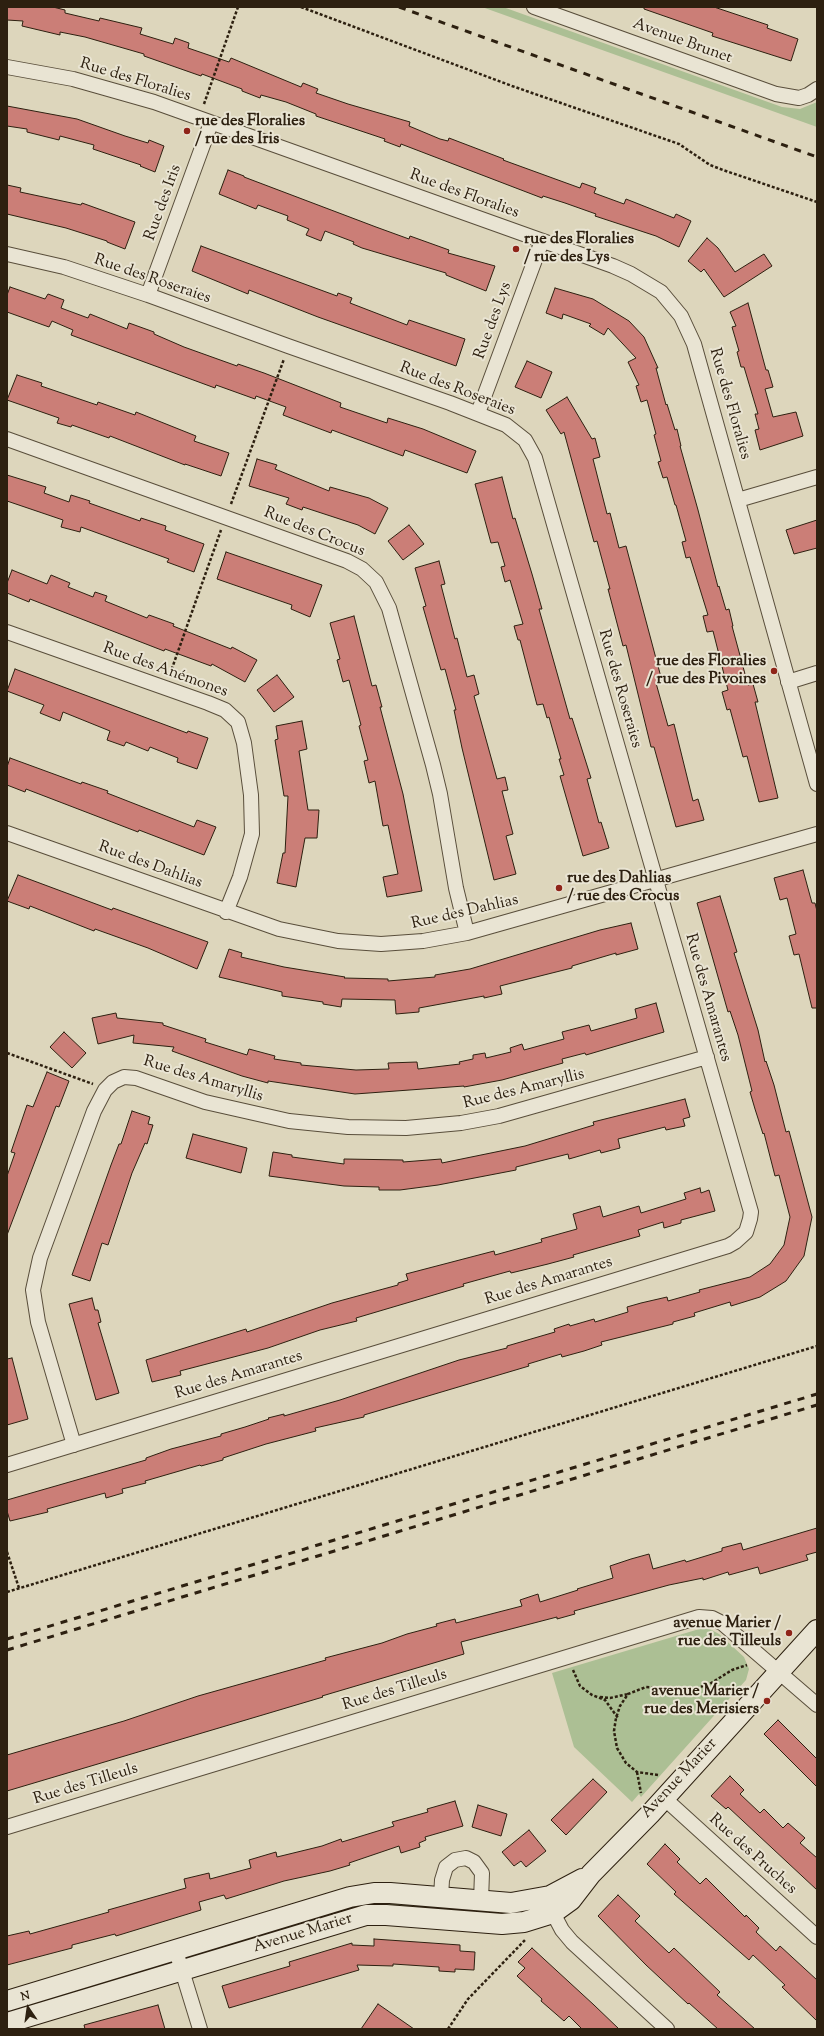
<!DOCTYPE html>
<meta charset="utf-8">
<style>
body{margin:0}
#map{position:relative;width:824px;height:2036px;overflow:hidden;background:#ddd6bc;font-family:"Sorts Mill Goudy",serif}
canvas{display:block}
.frame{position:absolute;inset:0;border:8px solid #2d2010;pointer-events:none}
.north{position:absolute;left:8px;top:1988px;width:40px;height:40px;-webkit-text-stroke:3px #e9e4d3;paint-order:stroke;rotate:347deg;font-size:11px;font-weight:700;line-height:16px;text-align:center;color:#2d2010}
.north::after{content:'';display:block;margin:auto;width:14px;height:18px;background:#2d2010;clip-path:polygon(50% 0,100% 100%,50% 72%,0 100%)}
</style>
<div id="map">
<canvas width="824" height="2036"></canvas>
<div class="frame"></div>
<div class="north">N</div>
</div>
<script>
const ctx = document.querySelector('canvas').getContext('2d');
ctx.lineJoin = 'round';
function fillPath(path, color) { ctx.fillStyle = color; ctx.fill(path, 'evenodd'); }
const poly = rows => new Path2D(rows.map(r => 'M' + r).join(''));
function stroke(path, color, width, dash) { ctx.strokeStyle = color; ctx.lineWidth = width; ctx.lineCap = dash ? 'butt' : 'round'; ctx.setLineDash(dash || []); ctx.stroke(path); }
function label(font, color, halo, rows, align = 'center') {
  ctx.font = font + ' "Sorts Mill Goudy",serif'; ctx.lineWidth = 4; ctx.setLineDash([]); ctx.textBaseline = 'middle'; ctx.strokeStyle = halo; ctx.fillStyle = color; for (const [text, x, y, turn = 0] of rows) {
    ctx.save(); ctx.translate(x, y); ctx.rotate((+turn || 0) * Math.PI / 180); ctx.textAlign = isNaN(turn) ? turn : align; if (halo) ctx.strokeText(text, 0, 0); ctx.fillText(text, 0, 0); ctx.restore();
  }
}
fillPath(poly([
 [482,7,503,7,782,107,800,109,817,102,817,127],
 [706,1627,719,1634,744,1657,749,1669,746,1680,641,1797,639,1794,632,1802,574,1747,552,1673],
 [372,1900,512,1909,513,1915,385,1908,210,1953,208,1947],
 [147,1967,149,1972,22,2010,21,2005]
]), '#acbf94');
const building = poly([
 [7,7,53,7,65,10,65,13,99,21,100,18,142,28,140,34,173,44,175,38,189,43,188,48,229,62,231,58,301,87,303,83,318,89,316,93,348,104,410,122,409,126,440,139,448,141,449,138,504,159,503,160,580,188,582,183,596,188,594,193,624,204,626,199,674,218,676,214,691,221,679,247,656,236,595,216,596,214,565,203,543,196,542,198,401,144,400,147,384,141,385,139,316,116,316,114,286,102,261,95,260,98,242,91,242,89,202,74,201,76,144,56,144,54,85,37,60,32,60,35,22,26,23,21,7,20,7,7],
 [644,7,714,7,768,25,767,28,798,39,791,61,712,36,713,33,644,9,644,7],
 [7,106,77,119,125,136,148,143,149,140,164,146,155,172,140,166,141,165,93,149,94,145,60,136,59,140,27,132,27,129,7,126,7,106],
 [228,170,244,176,244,177,376,227,409,239,410,236,449,250,448,253,495,266,486,291,446,275,446,273,362,248,353,244,354,242,325,231,321,241,306,235,309,229,287,220,288,216,258,205,256,209,219,194,228,170],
 [7,185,21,188,20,192,81,205,82,203,135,222,125,249,107,242,107,241,66,228,7,214,7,185],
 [707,238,718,248,735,272,764,254,772,266,724,297,704,269,701,272,688,261,707,238],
 [201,246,337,296,338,293,352,298,350,303,407,325,409,320,465,339,456,366,318,317,249,290,248,294,192,271,201,246],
 [10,287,45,299,48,294,64,300,61,308,88,318,90,314,127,329,129,323,154,332,154,334,184,347,237,366,238,364,264,373,341,403,340,407,387,423,388,418,423,429,476,451,467,473,405,450,403,456,332,430,331,433,283,415,286,407,256,396,255,399,216,385,215,388,71,335,73,330,52,321,49,327,7,312,7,295,10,287],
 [555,288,593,299,629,321,644,337,658,368,656,368,666,405,667,404,675,430,677,429,681,446,680,446,698,510,718,587,719,586,726,610,729,609,733,626,732,626,748,685,753,684,758,702,755,702,778,798,759,802,747,756,743,757,730,709,727,710,722,692,728,690,713,631,707,632,703,616,708,615,690,557,686,558,682,542,686,541,676,505,675,505,667,477,663,478,658,462,661,461,654,435,656,434,647,400,641,402,636,386,639,385,628,362,636,358,608,328,604,335,589,326,591,324,563,314,562,319,546,313,555,288],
 [748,303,766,370,768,370,773,387,765,389,773,417,796,412,803,436,760,450,755,430,759,429,755,414,758,414,744,367,741,367,737,352,739,351,732,327,736,326,730,312,748,303],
 [527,361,552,372,541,398,515,387,527,361],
 [17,375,42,383,41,386,97,405,98,402,135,415,136,412,196,436,194,441,229,453,221,476,185,464,185,465,110,436,109,438,72,425,71,427,57,423,59,418,7,400,17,375],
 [567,397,592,439,595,438,600,457,593,459,607,514,610,513,619,548,626,546,662,681,656,683,668,726,674,724,693,801,698,799,704,820,676,827,654,747,651,747,626,645,623,646,608,589,610,589,597,541,594,542,564,432,561,434,546,410,567,397],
 [257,459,277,465,275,469,329,491,330,487,369,498,388,508,375,534,358,525,303,507,302,510,286,504,289,498,249,486,257,459],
 [7,475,46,487,44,493,69,502,71,495,90,501,89,503,140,521,141,518,166,526,165,530,204,544,194,572,167,562,169,559,81,527,80,532,61,527,63,520,7,501,7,475],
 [502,477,513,519,515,518,532,574,542,609,539,609,570,719,572,718,591,778,587,779,599,823,601,822,609,848,583,856,560,776,564,775,559,759,561,759,549,717,547,718,543,704,537,705,520,640,518,640,514,626,523,624,510,580,505,582,501,567,505,566,498,542,491,543,475,484,502,477],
 [817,520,817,548,794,554,786,530,817,520],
 [409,525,424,544,403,560,388,541,409,525],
 [226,552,322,585,310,617,291,609,292,605,217,579,226,552],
 [439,561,445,584,441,585,455,639,457,638,467,677,474,675,479,694,474,696,497,779,505,777,508,790,502,791,513,834,506,836,516,874,494,880,462,748,454,710,456,710,445,669,441,670,423,607,426,606,415,568,439,561],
 [12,570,47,584,51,575,70,583,68,587,93,597,95,592,107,596,105,601,147,618,149,615,174,624,173,626,231,649,232,647,257,660,245,682,212,664,211,666,165,649,164,651,30,599,29,602,7,593,7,583,12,570],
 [354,616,372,686,376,685,382,707,380,707,403,794,422,891,387,897,383,877,398,874,388,825,383,826,375,781,369,783,364,761,368,760,359,726,361,725,349,680,343,682,337,660,340,659,330,623,354,616],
 [15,669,187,733,188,731,208,738,197,769,177,762,178,758,150,747,148,751,126,742,124,746,107,740,110,731,63,712,60,721,40,713,44,705,7,691,15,669],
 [277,675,294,697,274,712,257,690,277,675],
 [302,721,307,749,299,751,308,810,319,810,317,838,305,838,296,887,277,883,283,853,285,853,288,796,284,796,275,740,278,739,276,726,302,721],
 [10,758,81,784,82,782,108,791,107,793,194,827,197,820,216,827,204,855,139,830,138,832,26,789,25,792,7,785,7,767,10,758],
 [803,870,812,903,815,903,817,911,817,1008,812,1008,799,954,794,955,789,936,796,934,787,898,780,900,774,878,803,870],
 [18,875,112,910,113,908,208,942,197,969,148,948,95,929,94,931,30,906,29,909,7,901,18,875],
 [720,896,737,952,734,953,758,1030,765,1062,766,1061,774,1085,786,1132,789,1131,812,1217,804,1256,786,1281,760,1297,731,1306,730,1302,694,1313,695,1316,673,1322,673,1324,601,1342,602,1345,584,1351,562,1357,561,1354,528,1364,529,1366,364,1415,364,1417,315,1428,316,1431,266,1444,223,1458,223,1460,201,1466,200,1465,145,1481,146,1483,122,1489,123,1493,106,1498,105,1493,47,1509,48,1512,10,1521,7,1511,7,1500,146,1460,146,1458,171,1449,221,1436,221,1434,245,1427,269,1419,268,1418,284,1414,284,1416,340,1400,459,1360,507,1348,507,1346,555,1332,554,1329,569,1324,570,1326,594,1319,595,1322,628,1312,627,1307,641,1303,667,1297,668,1301,700,1292,699,1290,750,1277,770,1264,784,1245,790,1217,779,1175,775,1176,764,1133,763,1134,755,1109,750,1092,752,1091,738,1035,730,1011,728,1012,697,903,720,896],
 [631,923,638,949,616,955,616,953,572,966,572,968,500,986,502,994,484,998,484,996,419,1008,419,1012,396,1014,395,1000,342,999,341,1007,323,1004,323,1002,282,996,282,992,219,977,229,949,242,953,241,957,284,967,345,977,344,978,388,979,388,981,435,977,435,975,470,969,600,930,631,923],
 [656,1003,664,1032,586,1055,585,1053,562,1059,563,1063,502,1080,464,1087,464,1086,355,1094,268,1081,268,1083,242,1076,172,1051,174,1047,133,1043,134,1035,98,1044,92,1018,116,1013,117,1018,163,1023,163,1025,206,1039,205,1042,247,1055,249,1049,275,1056,274,1059,301,1063,301,1065,356,1070,389,1069,388,1063,417,1062,418,1069,460,1064,459,1062,473,1059,473,1055,485,1053,486,1058,511,1052,510,1048,522,1044,524,1050,564,1039,562,1032,589,1025,591,1031,637,1018,635,1009,656,1003],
 [64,1032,86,1053,72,1068,50,1047,64,1032],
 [47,1072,69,1081,59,1107,56,1106,7,1235,7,1176,15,1153,11,1152,27,1105,33,1107,47,1072],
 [685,1099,690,1117,683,1119,685,1126,666,1130,665,1127,618,1139,620,1148,601,1153,600,1150,569,1159,568,1154,516,1167,516,1170,438,1185,400,1190,379,1190,379,1187,344,1186,269,1176,273,1152,292,1155,292,1157,344,1164,344,1159,403,1160,403,1162,441,1159,442,1163,525,1146,594,1125,593,1122,685,1099],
 [132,1111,150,1117,148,1124,153,1125,147,1144,145,1143,132,1173,108,1245,102,1243,90,1281,72,1275,111,1165,119,1144,121,1144,132,1111],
 [193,1134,247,1148,241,1173,186,1158,193,1134],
 [700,1188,701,1193,709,1190,715,1211,681,1220,681,1223,664,1228,663,1222,638,1230,640,1236,573,1255,574,1257,548,1264,511,1273,510,1271,463,1284,464,1286,356,1318,357,1321,320,1330,268,1348,180,1371,181,1375,152,1382,146,1360,246,1329,247,1332,332,1303,398,1285,398,1283,408,1280,406,1274,494,1251,495,1255,542,1242,541,1239,577,1229,573,1214,600,1206,603,1217,639,1206,641,1213,686,1199,684,1193,700,1188],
 [92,1298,95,1310,98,1310,101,1322,98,1323,119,1393,96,1400,69,1304,92,1298],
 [12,1358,28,1419,7,1425,7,1359,12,1358],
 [817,1528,817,1552,806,1555,808,1560,760,1574,758,1567,729,1575,728,1572,703,1580,703,1578,669,1585,574,1611,575,1614,557,1619,557,1617,461,1642,464,1654,322,1696,323,1697,7,1791,7,1755,124,1721,198,1696,326,1660,325,1658,382,1643,407,1634,437,1626,436,1624,455,1619,456,1623,522,1606,520,1600,538,1594,540,1602,578,1590,577,1589,613,1578,610,1566,631,1559,649,1554,653,1569,685,1560,686,1562,722,1551,722,1548,741,1543,743,1550,817,1528],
 [778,1720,817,1759,817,1787,764,1734,778,1720],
 [730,1776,744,1790,740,1794,760,1813,764,1809,783,1828,788,1823,805,1838,800,1843,817,1858,817,1890,728,1807,726,1809,711,1796,730,1776],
 [593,1779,607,1792,566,1835,551,1820,593,1779],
 [455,1801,463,1826,425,1837,426,1840,419,1843,420,1847,401,1853,399,1846,349,1863,350,1865,330,1871,284,1881,226,1899,224,1895,199,1902,201,1910,116,1936,115,1934,72,1945,72,1948,7,1965,7,1936,29,1931,30,1934,109,1912,108,1910,186,1888,184,1879,209,1873,210,1879,251,1868,249,1860,276,1852,277,1857,322,1846,341,1839,342,1842,394,1826,392,1822,428,1812,427,1809,455,1801],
 [478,1805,507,1814,501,1836,472,1827,478,1805],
 [529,1830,546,1851,526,1867,521,1861,514,1866,502,1852,529,1830],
 [665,1844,680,1859,677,1862,700,1884,706,1878,745,1917,746,1915,759,1928,756,1932,776,1951,780,1946,817,1980,817,2021,782,1987,785,1985,753,1955,749,1960,674,1894,676,1892,647,1864,665,1844],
 [618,1895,640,1916,635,1921,669,1953,674,1948,720,1992,717,1995,755,2029,718,2029,689,2003,688,2004,646,1965,598,1916,618,1895],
 [374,1939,460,1945,460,1951,475,1952,474,1970,455,1969,455,1972,439,1971,439,1967,393,1964,393,1966,357,1965,359,1970,229,2008,222,1986,290,1966,289,1962,352,1943,352,1945,374,1946,374,1939],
 [532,1948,594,2005,619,2029,582,2029,569,2016,564,2021,541,2001,542,1999,517,1976,525,1968,518,1962,532,1948],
 [378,2004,414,2029,361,2029,378,2004],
 [158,2005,165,2029,85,2029,84,2025,158,2005]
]);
fillPath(building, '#cb7e77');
stroke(building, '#2d2010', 1);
const street = poly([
 [534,7,776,94,799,98,808,95,817,89],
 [7,67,73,79,154,102,613,266,631,274,661,292,681,316,694,344,817,784],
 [7,254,64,267,148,295,288,346,450,403,506,425,525,440,535,458,751,1212,750,1219,746,1232,735,1242,728,1246,7,1465],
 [148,295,211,123],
 [478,413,542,241],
 [7,439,347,561,362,569,376,582,389,608,433,765,440,794,456,888,467,933],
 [738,500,817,477],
 [7,632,208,703,225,710,238,722,244,743,251,795,252,834,240,877,226,912],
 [788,682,817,673],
 [7,833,279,929,338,941,381,944,423,941,467,933,817,834],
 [74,1445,38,1322,33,1290,40,1258,94,1111,105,1090,113,1082,124,1077,136,1078,205,1102,289,1121,348,1127,406,1128,461,1123,499,1116,707,1057],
 [664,1798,817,1937],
 [7,1827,699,1617,712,1618,722,1623,817,1705],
 [441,1897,442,1880,446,1867,455,1860,466,1858,474,1862,482,1873,481,1901],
 [553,1913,562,1930,572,1942,667,2029],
 [176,1951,200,2029]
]);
const secondary = poly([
 [7,2001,350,1897,374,1893,390,1893,511,1903,550,1896,582,1879],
 [7,2023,366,1915,386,1915,502,1924,524,1922,553,1913,571,1900,591,1874,650,1814,817,1630]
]);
stroke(street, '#594e3b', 16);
stroke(secondary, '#2d2010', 22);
stroke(poly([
 [301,7,512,86,679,144,710,165,723,170,817,202],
 [204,104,238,7],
 [231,504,284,359],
 [170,674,221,530],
 [7,1053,93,1084],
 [7,1552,19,1588],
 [7,1592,817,1346],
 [573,1670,580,1686,592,1695,605,1700,618,1718],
 [600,1697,610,1698,628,1694],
 [637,1772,641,1793],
 [658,1775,637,1772,626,1763,617,1748,614,1731,616,1718,620,1706,628,1694,646,1687,681,1690,695,1688,708,1685,732,1670,747,1665],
 [448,2029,468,1999,526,1939]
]), '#2d2010', 2.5, [3, 2]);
stroke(street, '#e9e4d3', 14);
stroke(secondary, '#e9e4d3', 20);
stroke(poly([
 [399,7,817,157],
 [7,1639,817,1394],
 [7,1650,817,1405]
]), '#2d2010', 3, [7, 7]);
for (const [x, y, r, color] of [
 [187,131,4,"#8f2418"],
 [516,249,4,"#8f2418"],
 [774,671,4,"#8f2418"],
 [559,888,4,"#8f2418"],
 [789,1633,4,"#8f2418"],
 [767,1701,4,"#8f2418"]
]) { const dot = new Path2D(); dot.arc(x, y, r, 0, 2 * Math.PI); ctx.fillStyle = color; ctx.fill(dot); stroke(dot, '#e9e4d3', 1.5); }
label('16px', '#2d2010', '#e9e4d3', [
 ["Avenue Brunet",682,42,20],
 ["Rue des Floralies",135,81,17],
 ["Rue des Floralies",464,195,20],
 ["Rue des Iris",164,203,-70],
 ["Rue des Roseraies",152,280,19],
 ["Rue des Lys",494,321,-70],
 ["Rue des Roseraies",457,390,21],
 ["Rue des Floralies",729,404,74],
 ["Rue des Crocus",314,533,22],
 ["Rue des Anémones",165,671,20],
 ["Rue des Roseraies",619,689,74],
 ["Rue des Dahlias",150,866,20],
 ["Rue des Dahlias",465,913,-13],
 ["Rue des Amarantes",707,998,74],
 ["Rue des Amaryllis",203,1080,17],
 ["Rue des Amaryllis",524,1090,-14],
 ["Rue des Amarantes",549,1282,-17],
 ["Rue des Amarantes",239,1376,-17],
 ["Rue des Tilleuls",395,1691,-17],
 ["Avenue Marier",680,1779,-47],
 ["Rue des Tilleuls",86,1785,-17],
 ["Rue des Pruches",752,1855,42],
 ["Avenue Marier",303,1934,-17]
]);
label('bold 16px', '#2d2010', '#e9e4d3', [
 ["rue des Floralies",195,122],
 ["/ rue des Iris",195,140],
 ["rue des Floralies",524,240],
 ["/ rue des Lys",524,258],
 ["rue des Floralies",766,662,"right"],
 ["/ rue des Pivoines",766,680,"right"],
 ["rue des Dahlias",567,879],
 ["/ rue des Crocus",567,897],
 ["avenue Marier /",781,1624,"right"],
 ["rue des Tilleuls",781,1642,"right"],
 ["avenue Marier /",759,1692,"right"],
 ["rue des Merisiers",759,1710,"right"]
], 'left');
</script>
